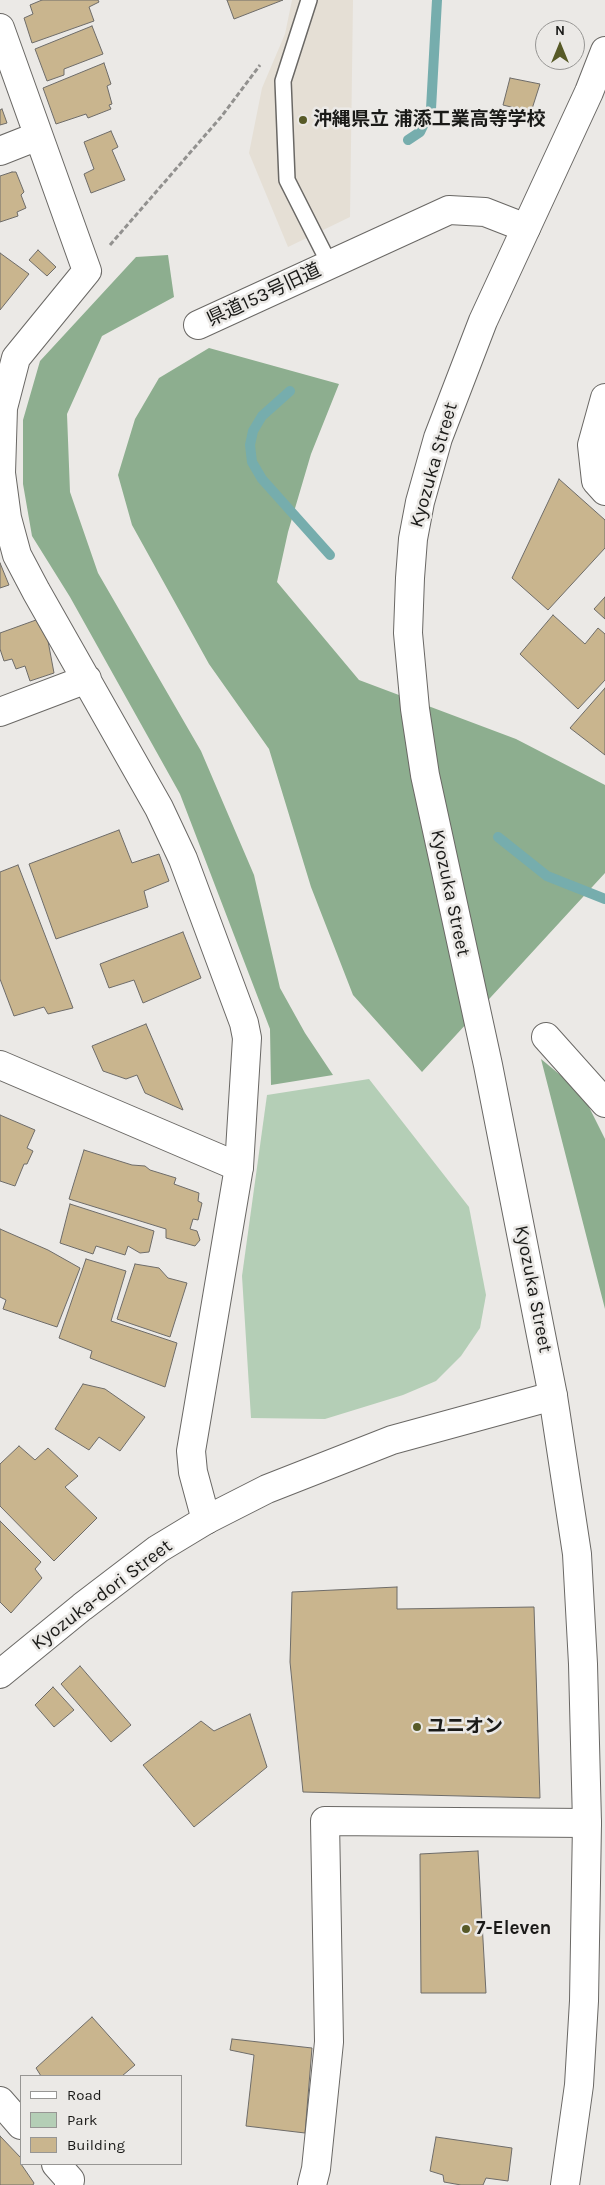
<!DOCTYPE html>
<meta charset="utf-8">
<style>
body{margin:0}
#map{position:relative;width:605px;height:2185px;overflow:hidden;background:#ebe9e6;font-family:Karla,sans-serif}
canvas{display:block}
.legend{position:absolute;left:20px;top:2075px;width:162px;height:90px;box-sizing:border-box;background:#ebe9e6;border:1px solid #979694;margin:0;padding:6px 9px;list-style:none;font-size:15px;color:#1a1a18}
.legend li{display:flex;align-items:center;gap:10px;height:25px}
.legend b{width:25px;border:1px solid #979694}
.north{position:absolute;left:535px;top:20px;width:50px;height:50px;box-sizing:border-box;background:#ebe9e6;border:1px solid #979694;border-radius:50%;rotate:0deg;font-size:14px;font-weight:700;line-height:20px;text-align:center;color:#1a1a18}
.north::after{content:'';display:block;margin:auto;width:18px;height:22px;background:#575a27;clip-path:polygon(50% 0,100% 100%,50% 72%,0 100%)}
</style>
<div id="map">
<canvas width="605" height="2185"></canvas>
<ul class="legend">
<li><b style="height:6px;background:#fff"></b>Road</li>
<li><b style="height:14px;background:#b4ceb6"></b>Park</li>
<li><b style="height:14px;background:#c9b58e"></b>Building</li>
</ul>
<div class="north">N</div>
</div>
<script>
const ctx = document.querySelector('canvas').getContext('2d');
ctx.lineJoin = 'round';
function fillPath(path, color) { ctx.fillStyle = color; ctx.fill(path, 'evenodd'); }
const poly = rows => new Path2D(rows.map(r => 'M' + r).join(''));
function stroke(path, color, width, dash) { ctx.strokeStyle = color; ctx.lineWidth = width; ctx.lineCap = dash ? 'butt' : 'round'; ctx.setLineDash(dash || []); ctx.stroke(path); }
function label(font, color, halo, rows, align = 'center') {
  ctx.font = font + ' Karla,"Noto Sans JP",sans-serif'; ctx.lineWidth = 5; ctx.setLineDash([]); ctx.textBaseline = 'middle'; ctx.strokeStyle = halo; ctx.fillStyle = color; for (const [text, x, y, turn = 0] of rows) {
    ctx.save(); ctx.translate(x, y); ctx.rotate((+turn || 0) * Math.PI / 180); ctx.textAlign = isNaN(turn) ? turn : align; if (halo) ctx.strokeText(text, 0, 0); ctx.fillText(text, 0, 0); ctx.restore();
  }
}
fillPath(poly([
 [292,0,353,0,350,217,288,247,249,153,262,88,285,34]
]), '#e5dfd5');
fillPath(poly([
 [369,1079,469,1207,486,1295,480,1328,461,1356,436,1381,403,1395,325,1419,251,1418,242,1276,267,1095]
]), '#b4ceb6');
fillPath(poly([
 [168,255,174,297,102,336,67,414,70,492,98,573,201,751,254,875,280,988,305,1033,333,1075,271,1085,270,1029,180,794,70,597,32,536,23,484,23,420,40,361,136,257],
 [209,348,339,384,311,454,288,532,277,582,359,680,516,739,605,785,605,873,422,1072,353,995,311,887,269,749,209,664,132,525,118,475,135,419,159,378],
 [541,1059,582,1093,605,1139,605,1309]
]), '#8dae8f');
stroke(poly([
 [408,140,420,132,431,109,437,0],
 [290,391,262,416,253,431,250,445,252,462,262,479,330,555],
 [498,837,547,876,605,899]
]), '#76adad', 10);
const building = poly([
 [42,0,98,0,99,2,89,7,94,21,32,43,24,18,33,14,30,5,42,0],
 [227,0,283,0,234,19,227,0],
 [92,26,103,54,64,69,64,75,47,81,35,49,92,26],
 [104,63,111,84,107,86,112,104,109,105,111,109,88,118,86,114,56,124,43,88,104,63],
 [510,78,540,84,531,112,503,105,510,78],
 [2,109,7,123,0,125,0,110,2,109],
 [111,131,118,147,112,150,125,180,91,193,84,174,94,169,84,142,111,131],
 [12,172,16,172,24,192,21,195,26,208,17,212,18,216,0,222,0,176,12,172],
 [38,250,56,267,47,276,29,260,38,250],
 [0,253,29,274,0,310,0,253],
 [559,479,605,520,605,548,548,610,512,578,559,479],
 [0,563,9,585,0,588,0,563],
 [605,597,605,619,594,609,605,597],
 [553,615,585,644,598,628,605,634,605,680,578,709,520,654,553,615],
 [36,620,48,641,54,673,30,681,25,666,16,669,12,659,4,661,0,649,0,633,36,620],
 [605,688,605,755,570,728,605,688],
 [119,830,132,863,159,854,169,881,144,891,148,907,56,939,29,864,119,830],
 [18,865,73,1008,48,1014,44,1007,14,1016,0,979,0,872,18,865],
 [183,932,201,978,143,1003,134,980,109,988,100,964,183,932],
 [146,1024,183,1110,145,1093,137,1075,126,1079,103,1071,92,1046,146,1024],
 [0,1115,35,1130,27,1148,33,1151,27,1164,24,1164,15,1186,0,1181,0,1115],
 [84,1150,132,1165,145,1166,150,1170,176,1178,174,1184,199,1193,198,1201,202,1203,198,1220,193,1219,190,1229,197,1231,200,1240,195,1246,166,1238,166,1229,69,1199,84,1150],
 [70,1204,154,1231,149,1252,140,1253,128,1246,125,1255,96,1246,93,1254,60,1243,70,1204],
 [0,1229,48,1250,80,1268,57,1327,3,1309,6,1300,0,1297,0,1229],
 [86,1259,126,1271,111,1321,177,1343,165,1387,90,1358,92,1351,59,1338,86,1259],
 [135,1264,159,1268,168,1278,187,1283,170,1337,117,1319,135,1264],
 [83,1384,105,1389,145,1417,120,1451,99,1437,89,1450,55,1429,83,1384],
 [19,1446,35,1460,48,1448,78,1476,65,1487,97,1518,54,1561,0,1506,0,1464,19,1446],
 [0,1521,41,1562,35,1569,42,1578,11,1613,0,1602,0,1521],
 [397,1587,397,1609,534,1607,540,1798,303,1792,290,1662,292,1592,397,1587],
 [80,1666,131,1725,111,1742,61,1684,80,1666],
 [53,1687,74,1710,54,1727,35,1705,53,1687],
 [250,1714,267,1767,194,1827,143,1765,201,1721,214,1731,250,1714],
 [478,1851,486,1993,421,1993,420,1854,478,1851],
 [92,2017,135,2065,122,2076,41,2076,36,2068,92,2017],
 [232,2039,312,2048,305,2133,246,2126,254,2055,230,2050,232,2039],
 [0,2136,21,2158,21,2164,34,2183,33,2185,0,2185,0,2136],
 [436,2137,512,2148,508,2181,486,2178,483,2185,461,2185,444,2182,443,2175,430,2171,436,2137]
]);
fillPath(building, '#c9b58e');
stroke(building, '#6e6c69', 1);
const service = poly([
 [309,0,283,81,287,180,330,265]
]);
const minor = poly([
 [0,28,87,271,16,358,3,408,1,473,7,518,17,555,36,591,159,808,183,859,244,1023,247,1038,239,1167,191,1451,193,1472,206,1520],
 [0,151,38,136],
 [198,325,449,210,485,212,526,228],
 [605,398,592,445,596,481,605,491],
 [0,712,87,679],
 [546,1037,605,1103],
 [0,2101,21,2125],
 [56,2164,70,2180,69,2185],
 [312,2185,316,2169,329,2042,325,1821,587,1823]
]);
const tertiary = poly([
 [0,1065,239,1167],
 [553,1396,577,1554,583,1664,587,1823,584,2001,579,2085,565,2185]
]);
const secondary = poly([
 [0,1674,82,1607,158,1549,206,1520,267,1489,392,1440,553,1396,488,1065,425,775,415,709,408,633,410,578,413,539,420,502,438,438,483,321,589,92,605,51]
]);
stroke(service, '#6a6865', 18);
stroke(minor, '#6a6865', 30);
stroke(tertiary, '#6a6865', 30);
stroke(secondary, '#6a6865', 30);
stroke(poly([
 [110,245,221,117,260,65]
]), '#92918f', 3, [5, 2.5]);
stroke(service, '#fff', 15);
stroke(minor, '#fff', 28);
stroke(tertiary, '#fff', 28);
stroke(secondary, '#fff', 28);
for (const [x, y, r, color] of [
 [303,120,5,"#575a27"],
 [417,1727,5,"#575a27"],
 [466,1929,5,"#575a27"]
]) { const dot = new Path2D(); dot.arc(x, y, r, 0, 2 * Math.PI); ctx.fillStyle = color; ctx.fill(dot); stroke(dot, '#ebe9e6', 2); }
label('bold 19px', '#1a1a18', '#ebe9e6', [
 ["沖縄県立 浦添工業高等学校",313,120],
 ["ユニオン",427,1727],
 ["7-Eleven",476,1929]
], 'left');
label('19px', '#1a1a18', '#ebe9e6', [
 ["県道153号旧道",264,295,-25],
 ["Kyozuka Street",434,465,-74],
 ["Kyozuka Street",450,893,78],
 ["Kyozuka Street",533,1289,79],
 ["Kyozuka-dori Street",102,1595,-37]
]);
</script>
